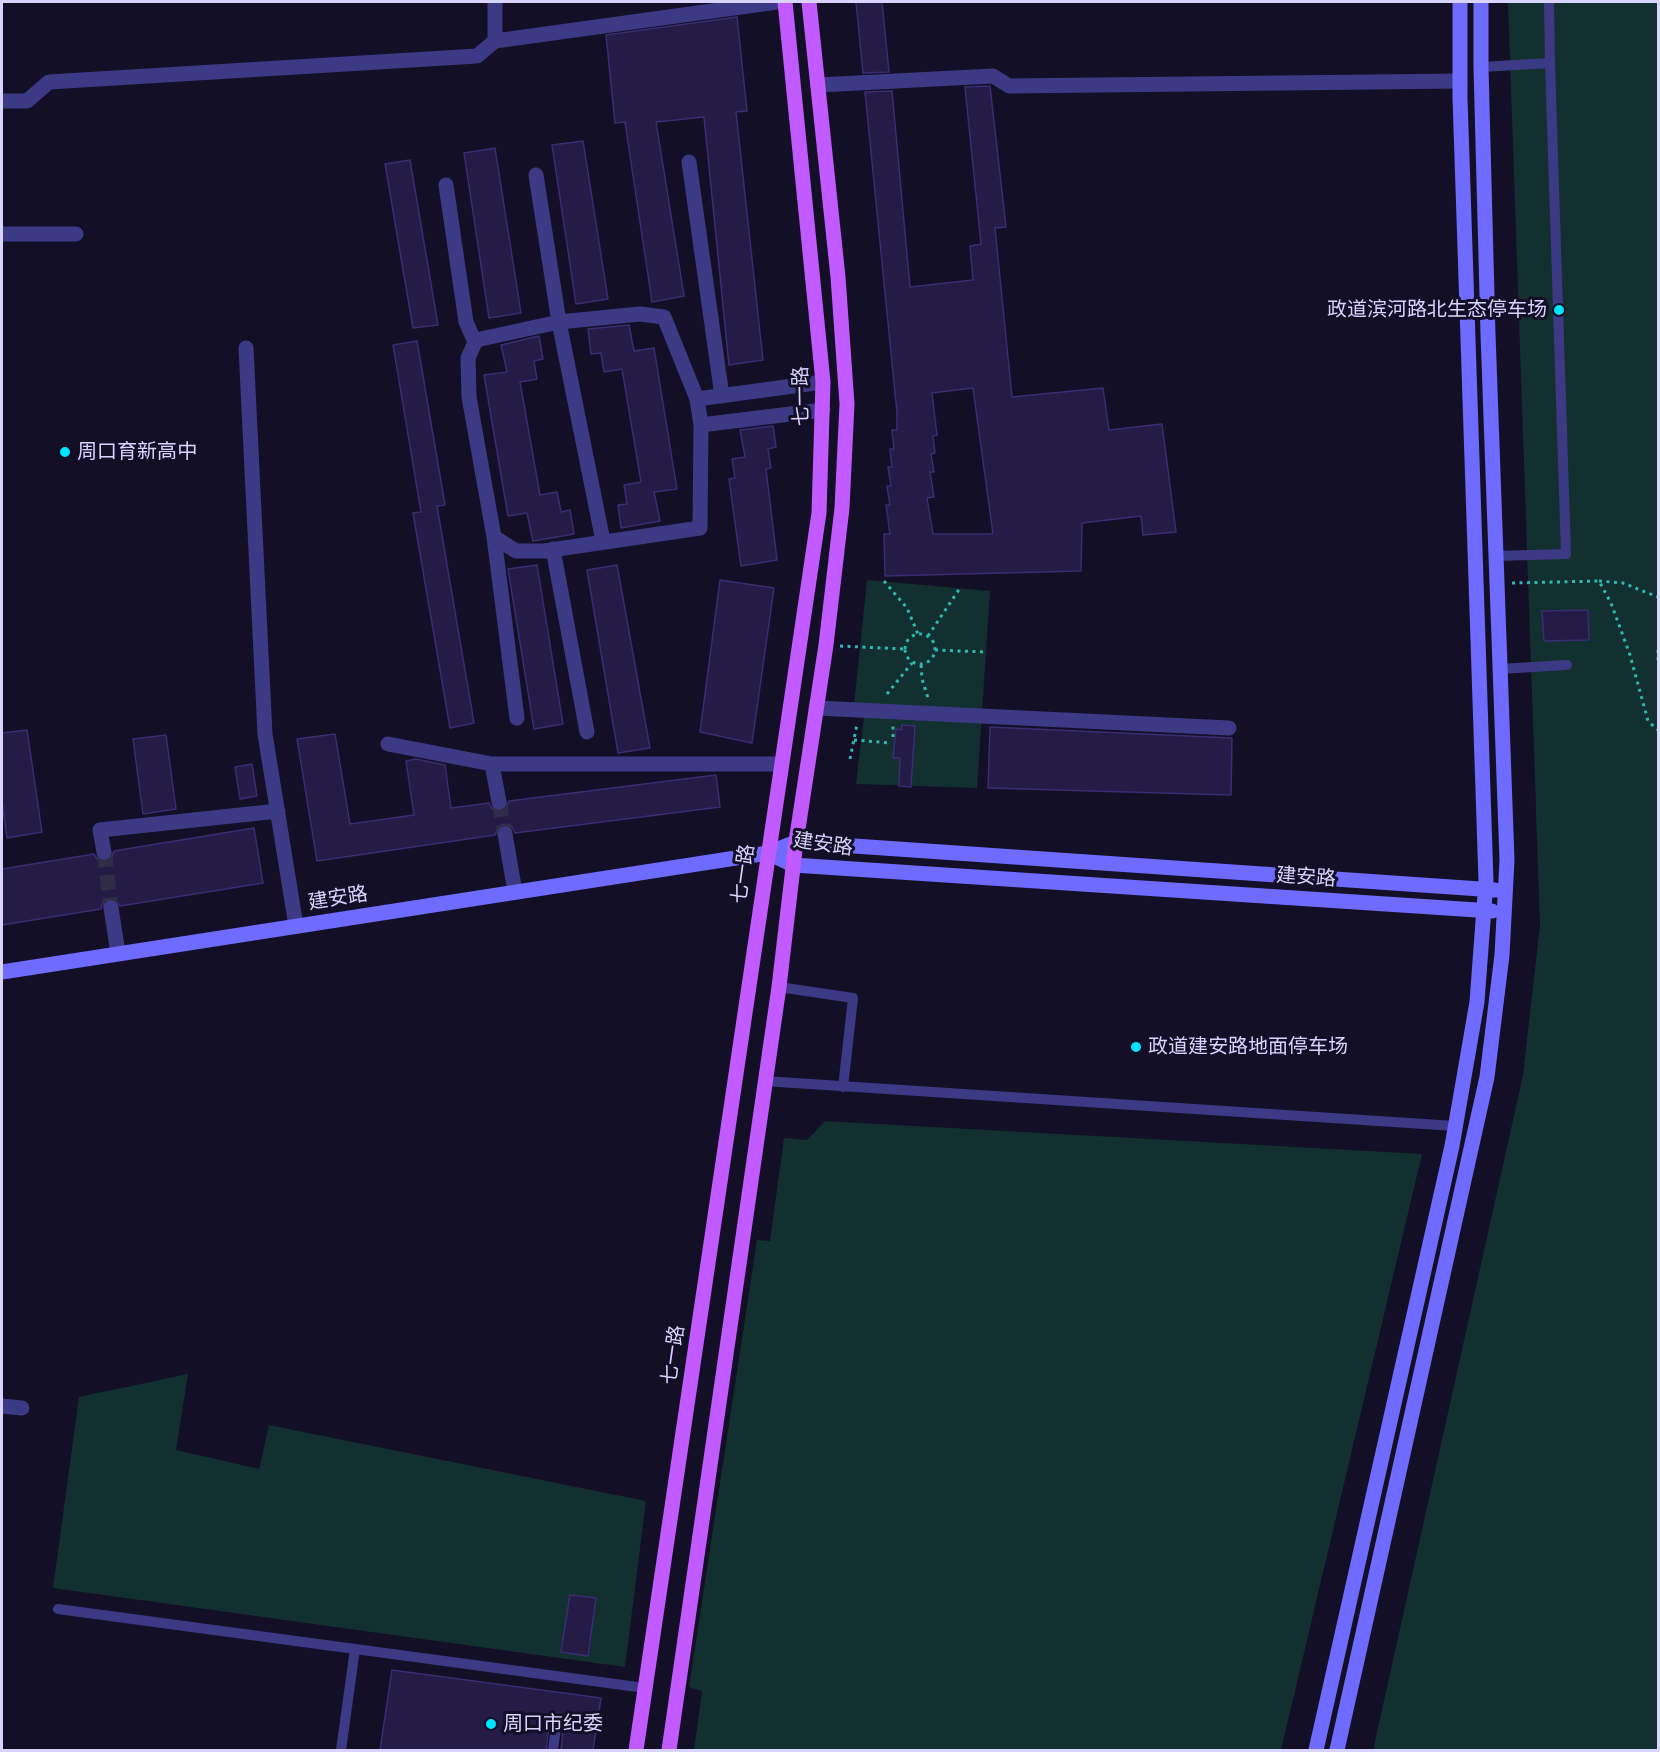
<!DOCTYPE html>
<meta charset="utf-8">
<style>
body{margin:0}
#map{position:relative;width:1660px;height:1752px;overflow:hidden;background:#130f26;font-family:"Golos Text",sans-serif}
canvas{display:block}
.frame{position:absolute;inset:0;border:3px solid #d9d4ff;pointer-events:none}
</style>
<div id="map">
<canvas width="1660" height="1752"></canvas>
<div class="frame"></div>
</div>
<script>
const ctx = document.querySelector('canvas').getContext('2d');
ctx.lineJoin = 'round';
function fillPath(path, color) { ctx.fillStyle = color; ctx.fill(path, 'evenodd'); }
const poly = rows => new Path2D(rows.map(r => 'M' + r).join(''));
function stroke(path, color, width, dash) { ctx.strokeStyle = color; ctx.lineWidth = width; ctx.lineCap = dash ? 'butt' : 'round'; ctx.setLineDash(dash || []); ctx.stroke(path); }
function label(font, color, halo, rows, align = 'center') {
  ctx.font = font + ' "Golos Text","Noto Sans SC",sans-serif'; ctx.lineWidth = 6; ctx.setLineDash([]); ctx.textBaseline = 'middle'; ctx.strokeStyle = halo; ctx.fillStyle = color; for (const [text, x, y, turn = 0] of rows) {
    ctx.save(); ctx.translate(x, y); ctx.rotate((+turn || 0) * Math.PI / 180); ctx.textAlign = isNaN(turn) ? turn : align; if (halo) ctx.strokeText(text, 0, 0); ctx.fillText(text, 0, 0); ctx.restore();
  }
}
fillPath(poly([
 [1508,2,1658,2,1658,1750,1373,1750,1523,1075,1540,925],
 [867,580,990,591,977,788,856,784,864,716,853,715],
 [825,1121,1422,1154,1281,1750,694,1750,702,1691,689,1687,757,1240,770,1241,784,1138,807,1140],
 [188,1374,176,1450,259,1469,269,1425,646,1501,625,1667,53,1588,79,1397]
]), '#12302f');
const building = poly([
 [856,2,882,2,889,72,863,73,856,2],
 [737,17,747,111,736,112,763,360,729,365,704,117,656,122,684,296,652,302,625,122,615,123,606,35,737,17],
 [990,86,1006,227,995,228,1012,397,1103,388,1109,430,1162,424,1176,532,1143,535,1141,516,1082,523,1081,571,885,576,884,534,890,534,886,505,890,505,887,486,891,486,888,467,892,467,890,449,894,449,892,430,897,430,897,413,865,92,892,91,910,287,973,280,970,246,981,244,965,87,990,86],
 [973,388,993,534,933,534,927,498,934,497,930,472,934,472,931,454,935,453,933,436,937,435,932,393,973,388],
 [583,141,608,299,576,304,552,145,583,141],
 [495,148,521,313,489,318,464,153,495,148],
 [410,160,438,325,413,328,385,164,410,160],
 [629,325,634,351,654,348,677,489,654,492,660,521,621,528,618,505,627,504,624,485,641,482,622,369,604,372,601,353,591,354,588,329,629,325],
 [539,336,543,359,534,361,537,379,520,382,540,495,557,492,561,512,570,510,574,534,533,541,527,513,508,516,484,375,507,372,501,345,539,336],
 [417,341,445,505,437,506,474,723,450,728,413,513,421,512,393,345,417,341],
 [773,426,776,447,768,449,771,468,766,469,777,560,741,566,729,479,735,478,732,459,745,457,740,430,773,426],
 [537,565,563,724,534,729,508,569,537,565],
 [617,565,650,748,618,753,587,570,617,565],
 [720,580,774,588,752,743,700,732,720,580],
 [1588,610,1589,640,1544,641,1542,611,1588,610],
 [902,725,915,726,911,787,899,786,900,758,893,758,896,729,902,730,902,725],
 [990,727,1232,738,1231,795,988,788,990,727],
 [27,730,42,832,7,838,2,801,2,733,27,730],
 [335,734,350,824,414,815,406,761,416,759,445,765,451,808,489,803,492,809,500,812,506,809,509,801,716,775,720,807,515,833,512,827,504,824,498,827,495,835,317,861,297,739,335,734],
 [166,735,176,809,143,814,133,739,166,735],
 [252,764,257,796,240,799,235,767,252,764],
 [254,828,263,883,120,906,115,899,109,899,102,904,101,909,2,925,2,869,94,854,97,859,105,862,111,859,114,851,254,828],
 [570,1595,596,1598,588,1656,561,1652,570,1595],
 [392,1670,601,1698,593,1750,561,1750,564,1720,562,1714,557,1713,551,1715,550,1718,546,1750,380,1750,392,1670]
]);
fillPath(building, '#241b47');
stroke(building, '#3b2d73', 1.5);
stroke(poly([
 [499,802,505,834],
 [104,852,111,908]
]), '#312d47', 15, [15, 8]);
stroke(poly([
 [884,581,907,608,918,634],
 [1599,581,1623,583,1658,597],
 [1512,583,1599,581,1611,603,1630,655,1648,721,1658,730],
 '905 649a15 15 0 1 1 30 0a15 15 0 1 1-30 0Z',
 [928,636,960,588],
 [840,646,904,649],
 [935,650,986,652],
 [1658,650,1658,660],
 [921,665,922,679,928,698],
 [887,694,912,663],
 [893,737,893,726],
 [854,740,891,743],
 [850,759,857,724]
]), '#2fb8b0', 3, [3, 4.5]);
stroke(poly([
 [1549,2,1550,63],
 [1481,67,1550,63,1566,554,1496,556],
 [1500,669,1567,665],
 [779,987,853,998,843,1087],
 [764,1081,1455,1126],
 [58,1609,645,1688],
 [341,1750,355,1649],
 [553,1750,557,1720]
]), '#3d3a85', 10);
stroke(poly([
 [495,2,495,41],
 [818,85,993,76,1009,86,1460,81],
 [2,101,27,101,49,82,477,56,495,41,777,2],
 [689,162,722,396],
 [536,175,559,322,603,541],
 [446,185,466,322,475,342],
 [2,234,76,234],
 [640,314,664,317,697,399,701,425,700,528,544,551,516,551,494,537,469,397,468,358,476,340,559,322,640,314],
 [246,348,265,734,296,926],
 [697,399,823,382],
 [701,425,823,410],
 [494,537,517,718],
 [553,549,587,732],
 [816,708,1229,728],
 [388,744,492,764],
 [499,802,492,764,779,764],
 [505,834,515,892],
 [104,852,100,830,278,811],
 [111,908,118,953],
 [2,1406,22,1408]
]), '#3d3a85', 15);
stroke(poly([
 [768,853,793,865,1492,911],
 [2,972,768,853,796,842,1495,890],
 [1316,1750,1452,1146,1477,1002,1486,881,1460,98,1460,2],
 [1337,1750,1487,1077,1502,955,1507,860,1488,334,1481,67,1481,2]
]), '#6f6bff', 15);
stroke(poly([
 [636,1750,819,513,823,382,785,2],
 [669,1750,779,987,796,842,826,645,842,508,847,404,838,277,809,2]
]), '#c25bff', 15);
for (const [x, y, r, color] of [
 [1559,310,6,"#00e5ff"],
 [65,452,6,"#00e5ff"],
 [1136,1047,6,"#00e5ff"],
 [491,1724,6,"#00e5ff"]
]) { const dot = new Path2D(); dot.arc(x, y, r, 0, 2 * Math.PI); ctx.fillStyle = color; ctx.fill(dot); stroke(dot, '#130f26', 2); }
label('20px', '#d9d4ff', '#130f26', [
 ["政道滨河路北生态停车场",1547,310,"right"],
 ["周口育新高中",77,452],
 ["政道建安路地面停车场",1148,1047],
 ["周口市纪委",503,1724]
], 'left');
label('20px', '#d9d4ff', '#130f26', [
 ["七一路",801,396,-91],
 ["建安路",823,844,8],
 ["七一路",743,874,-82],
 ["建安路",1306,877,4],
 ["建安路",338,898,-9],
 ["七一路",673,1355,-82]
]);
</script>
